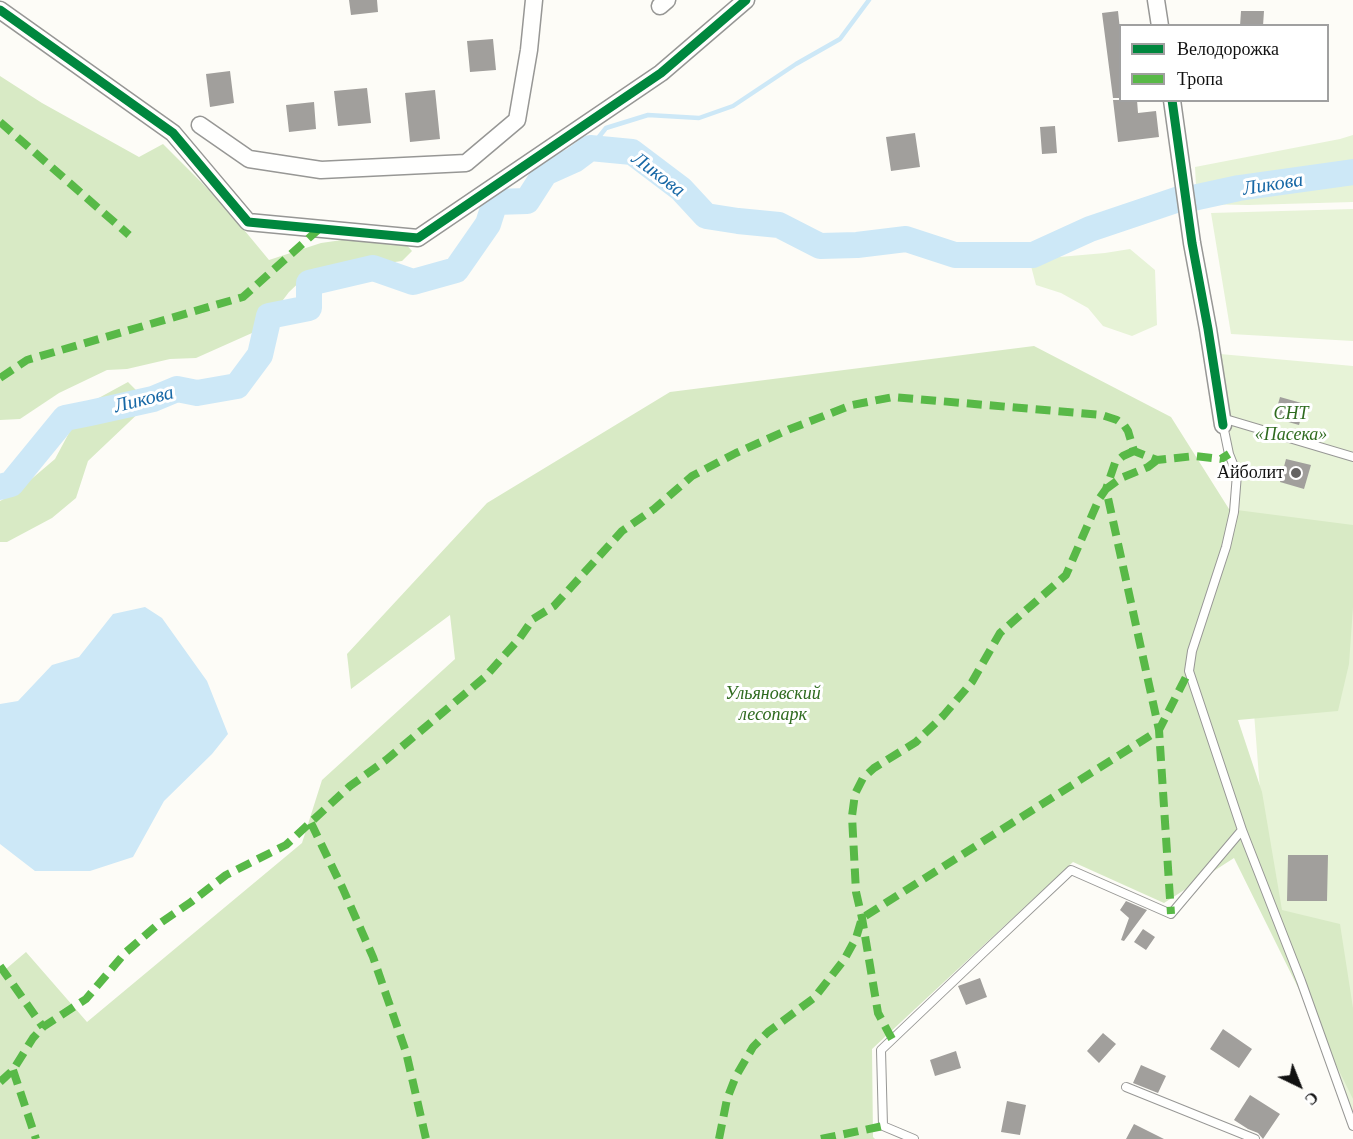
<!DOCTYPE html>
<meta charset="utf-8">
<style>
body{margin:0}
#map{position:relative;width:1353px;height:1139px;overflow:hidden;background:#fdfcf7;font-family:Georgia,serif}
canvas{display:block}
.legend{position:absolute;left:1119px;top:24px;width:210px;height:78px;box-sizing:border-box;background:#fff;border:2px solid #a0a0a0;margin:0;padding:8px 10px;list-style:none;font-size:18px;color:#111}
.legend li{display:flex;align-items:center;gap:12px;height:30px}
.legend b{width:30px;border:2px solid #a0a0a0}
.north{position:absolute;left:1269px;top:1055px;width:60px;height:60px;-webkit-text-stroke:4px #fff;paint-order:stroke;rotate:137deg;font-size:16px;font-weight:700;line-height:24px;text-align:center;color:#111}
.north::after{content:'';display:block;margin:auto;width:21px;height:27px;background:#111;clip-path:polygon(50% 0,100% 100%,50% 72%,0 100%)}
</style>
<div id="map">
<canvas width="1353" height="1139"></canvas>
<ul class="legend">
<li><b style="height:8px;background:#00873e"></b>Велодорожка</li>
<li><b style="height:8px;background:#58b947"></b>Тропа</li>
</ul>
<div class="north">С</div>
</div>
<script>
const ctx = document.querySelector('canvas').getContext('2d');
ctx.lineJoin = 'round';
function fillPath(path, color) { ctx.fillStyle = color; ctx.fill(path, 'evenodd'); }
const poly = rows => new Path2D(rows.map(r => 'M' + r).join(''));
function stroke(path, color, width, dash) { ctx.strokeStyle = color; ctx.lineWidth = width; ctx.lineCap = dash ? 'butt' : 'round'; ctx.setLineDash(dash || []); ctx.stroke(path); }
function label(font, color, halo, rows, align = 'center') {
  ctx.font = font + ' Georgia,serif'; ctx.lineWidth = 6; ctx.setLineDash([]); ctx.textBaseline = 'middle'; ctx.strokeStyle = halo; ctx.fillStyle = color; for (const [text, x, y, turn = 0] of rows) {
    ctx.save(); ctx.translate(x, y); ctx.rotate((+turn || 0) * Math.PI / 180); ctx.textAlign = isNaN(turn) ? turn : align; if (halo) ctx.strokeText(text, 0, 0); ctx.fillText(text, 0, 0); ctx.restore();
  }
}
fillPath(poly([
 [1353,135,1353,202,1248,205,1197,204,1195,167,1340,139],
 [1353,209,1353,341,1231,334,1211,213],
 [1130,249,1155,270,1157,325,1132,336,1103,326,1088,308,1061,293,1036,285,1031,266,1048,258,1105,253],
 [1220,354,1353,366,1353,1120,1267,880,1248,636,1242,531]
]), '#e7f3d7');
fillPath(poly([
 [0,76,42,103,139,157,163,144,221,202,269,260,321,243,349,239,405,243,412,251,402,261,359,267,326,267,305,277,289,292,261,329,196,358,170,359,127,369,107,370,59,393,20,419,0,420],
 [1034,346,1171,417,1229,509,1353,525,1353,607,1349,664,1338,711,1238,720,1262,792,1282,910,1340,924,1353,1008,1353,1099,1234,858,1164,903,1073,862,872,1049,873,1137,875,1139,0,1139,0,974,26,952,87,1022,302,843,322,780,455,659,450,615,351,689,347,654,487,503,670,392],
 [128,382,137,391,146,406,88,461,76,498,52,518,7,542,0,542,0,501,15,493,55,459,70,431,95,400]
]), '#d8eac5');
fillPath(poly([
 [145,607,162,618,207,681,228,734,212,754,164,801,133,857,90,871,35,871,0,844,0,704,18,701,52,665,79,657,113,614]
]), '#cde8f7');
stroke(poly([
 [590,148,606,128,648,115,699,118,733,106,796,64,840,39,869,0]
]), '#cde8f7', 4.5);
stroke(poly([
 [1193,198,1239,188,1353,172],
 [0,487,11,484,65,418,90,413,153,399,177,389,197,393,237,386,260,355,269,316,309,308,309,283,373,268,413,282,456,270,488,224,495,202,527,201,545,173,574,160,590,148,632,152,681,189,706,216,738,221,779,225,820,246,857,245,906,239,955,255,1033,255,1090,229,1179,199]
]), '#cde8f7', 26);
fillPath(poly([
 [349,0,377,0,378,12,351,15],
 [1118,11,1120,30,1120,98,1113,98,1102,13],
 [1241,11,1264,11,1263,26,1240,26],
 [493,39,496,70,470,72,467,41],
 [230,71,234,103,210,107,206,74],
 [367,88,371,123,338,126,334,91],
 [435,90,440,139,410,142,405,93],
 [1113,100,1137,100,1138,113,1156,111,1159,137,1118,142],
 [314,102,316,129,289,132,286,105],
 [1055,126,1057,153,1042,154,1040,127],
 [915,133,920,167,891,171,886,137],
 [1280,397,1305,404,1299,425,1274,418],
 [1286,459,1311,465,1304,489,1280,482],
 [1288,855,1328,855,1327,901,1287,901],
 [1126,901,1147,910,1124,941,1121,940,1129,918,1120,910],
 [1143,929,1155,937,1146,950,1134,942],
 [980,978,987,997,966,1005,958,986],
 [1223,1029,1252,1049,1239,1068,1210,1049],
 [1103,1033,1116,1044,1099,1063,1087,1051],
 [956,1051,961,1068,935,1076,930,1060],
 [1141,1065,1166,1076,1158,1093,1133,1083],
 [1250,1095,1280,1114,1263,1139,1258,1133,1248,1129,1234,1120],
 [1007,1101,1026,1105,1020,1135,1001,1132],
 [1134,1124,1164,1139,1126,1139]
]), '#a19f9c');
const service = poly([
 [1222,418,1353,457],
 [1223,425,1229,454,1237,474,1234,512,1226,547,1192,651,1189,671,1242,830,1301,981,1353,1126],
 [1126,1087,1255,1139],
 [914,1139,883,1126,881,1050,984,952,1071,870,1171,914,1242,830]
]);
const minor = poly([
 [1156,0,1160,26],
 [660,6,667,0],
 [0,10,173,133,248,222,418,238,661,73,746,0],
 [1172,100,1192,243,1208,329,1223,425],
 [200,125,249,159,321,170,466,163,517,120,529,50,534,0]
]);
stroke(service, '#979795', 10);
stroke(minor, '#979795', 19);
stroke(service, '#fffffe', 8);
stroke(minor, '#fffffe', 16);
stroke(poly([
 [0,122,129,235],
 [0,378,27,360,243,297,319,229],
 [1157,460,1148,467,1121,478,1106,489,1159,730,1171,914],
 [311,823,343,889,373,957,406,1052,426,1139],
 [0,966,43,1027],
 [892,1039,878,1013,862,918,856,892,852,816,855,794,863,778,874,768,916,742,943,716,972,682,1000,633,1066,575,1099,499,1106,489,1115,463,1123,456,1134,451],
 [13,1070,36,1139],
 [0,1082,13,1070,33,1038,43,1027,86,999,125,953,156,926,191,902,226,875,286,845,350,786,386,760,485,677,519,639,533,619,554,606,622,531,654,509,692,476,736,453,790,429,852,405,893,397,1102,415,1117,420,1124,425,1128,431,1134,451,1157,460,1195,456,1221,459,1229,454],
 [719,1139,727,1099,736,1076,753,1047,768,1032,814,998,844,960,856,938,862,918,1159,730,1189,671],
 [821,1139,883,1126]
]), '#58b947', 8, [15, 8]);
stroke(poly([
 [0,10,173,133,248,222,418,238,661,73,746,0],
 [1172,100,1192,243,1208,329,1223,425]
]), '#00873e', 9);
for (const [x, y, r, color] of [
 [1296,473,6,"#646362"]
]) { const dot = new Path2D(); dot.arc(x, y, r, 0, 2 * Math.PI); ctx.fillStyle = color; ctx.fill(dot); stroke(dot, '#fff', 2); }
label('italic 18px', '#2f6b1f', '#fff', [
 ["СНТ",1291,414],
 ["«Пасека»",1291,435],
 ["Ульяновский",773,694],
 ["лесопарк",773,715]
]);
label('18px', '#111', '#fff', [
 ["Айболит",1284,473]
], 'right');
label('italic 20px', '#1768a6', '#fff', [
 ["Ликова",658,175,37],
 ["Ликова",1273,185,-9],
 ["Ликова",144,400,-14]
]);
</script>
